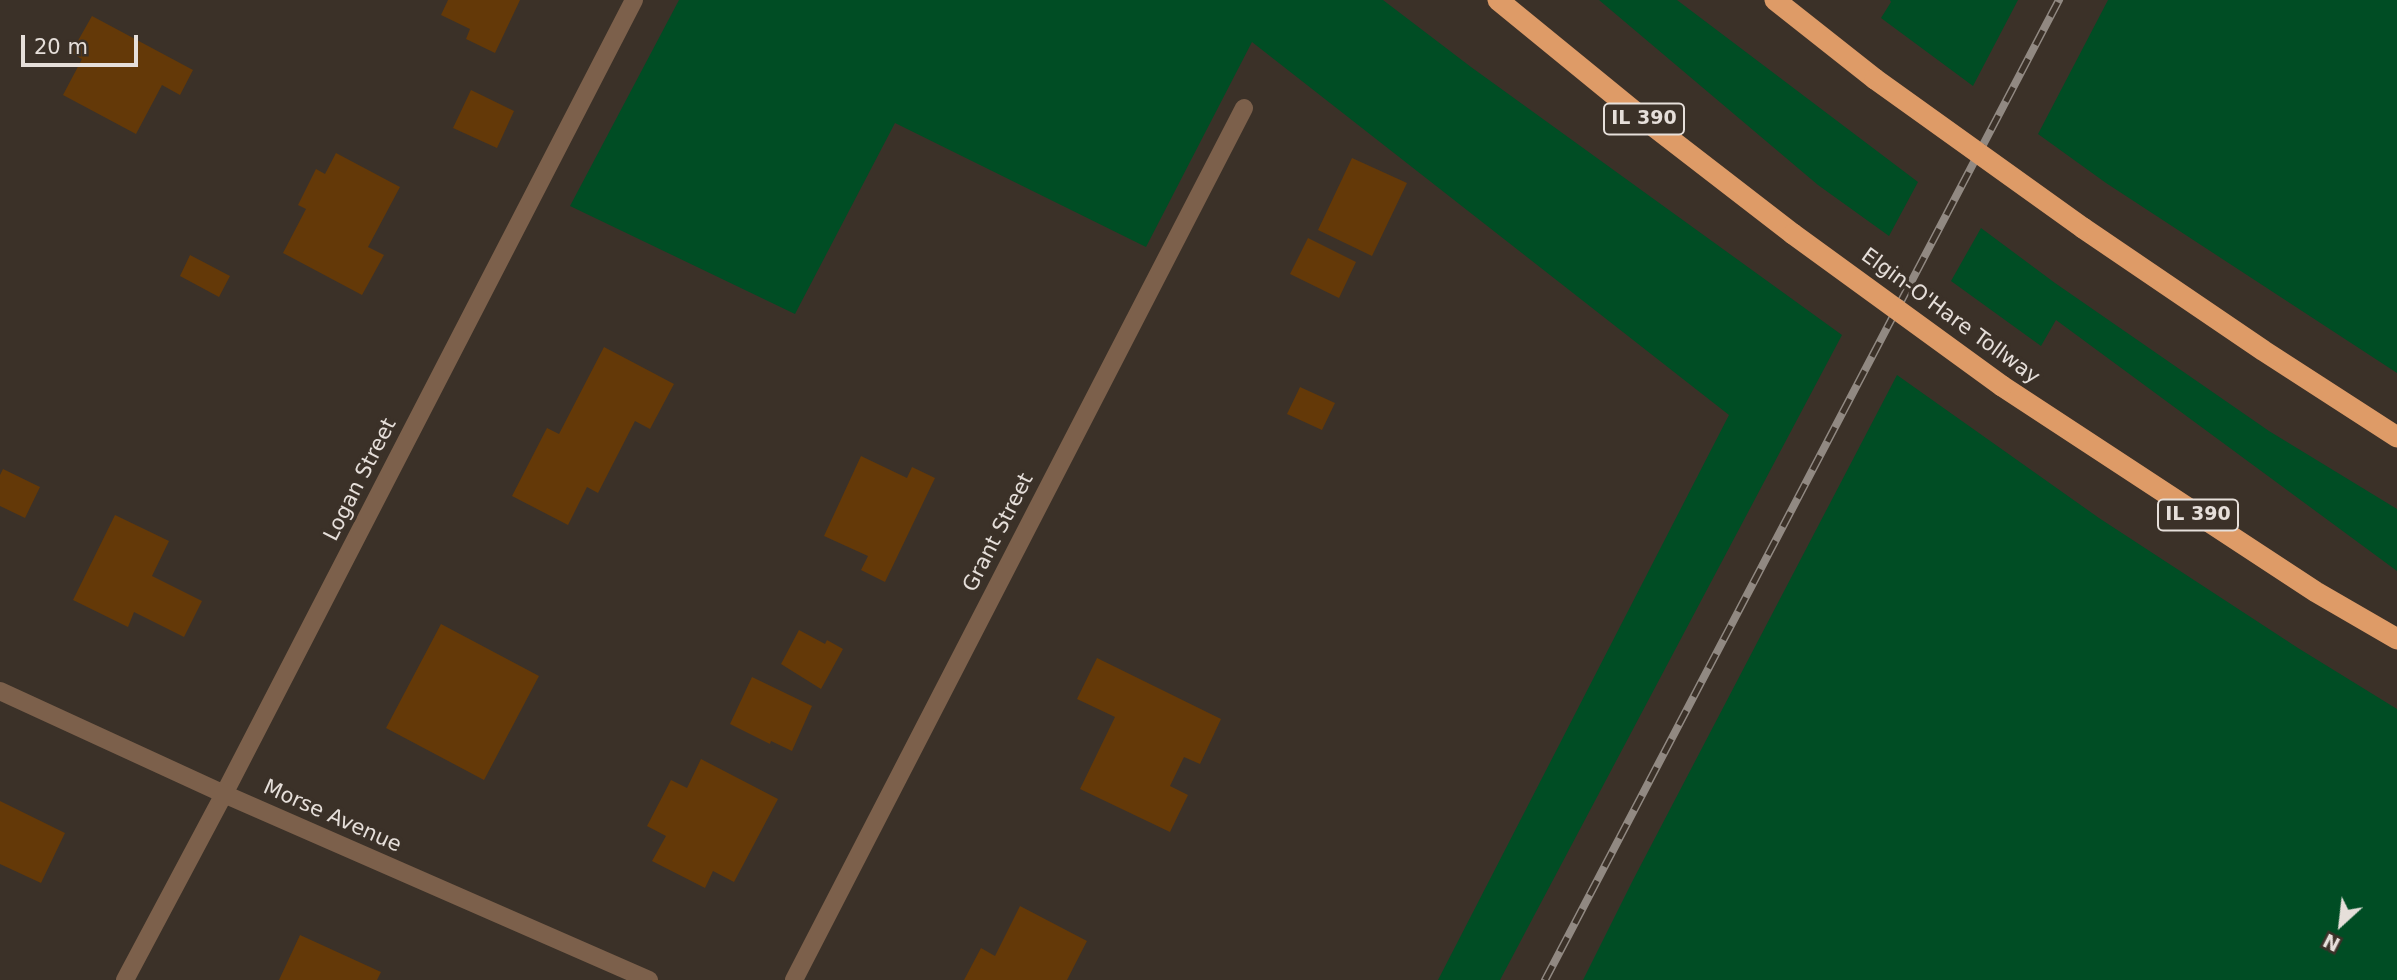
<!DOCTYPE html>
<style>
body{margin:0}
#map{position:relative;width:2397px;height:980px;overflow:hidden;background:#3b3128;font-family:"DejaVu Sans",sans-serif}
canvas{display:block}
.north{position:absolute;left:2306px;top:889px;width:70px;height:70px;-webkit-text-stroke:5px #3b3128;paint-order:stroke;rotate:207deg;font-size:19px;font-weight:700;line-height:28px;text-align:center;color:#e6dfda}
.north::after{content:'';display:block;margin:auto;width:24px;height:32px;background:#e6dfda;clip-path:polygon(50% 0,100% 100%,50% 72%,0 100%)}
.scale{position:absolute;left:21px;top:35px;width:117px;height:32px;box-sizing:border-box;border:4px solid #e6dfda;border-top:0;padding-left:9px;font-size:21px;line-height:24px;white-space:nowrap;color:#e6dfda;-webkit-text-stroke:5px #3b3128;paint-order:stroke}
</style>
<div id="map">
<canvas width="2397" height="980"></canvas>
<div class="north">N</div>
<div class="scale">20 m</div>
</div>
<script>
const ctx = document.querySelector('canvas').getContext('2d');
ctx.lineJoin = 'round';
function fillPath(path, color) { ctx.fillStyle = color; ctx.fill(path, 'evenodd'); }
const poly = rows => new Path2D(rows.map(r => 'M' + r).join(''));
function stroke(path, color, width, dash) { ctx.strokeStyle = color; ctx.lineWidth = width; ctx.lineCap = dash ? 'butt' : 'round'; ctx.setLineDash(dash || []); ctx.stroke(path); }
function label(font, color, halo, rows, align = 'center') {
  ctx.font = font + ' "DejaVu Sans",sans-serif'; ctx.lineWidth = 7; ctx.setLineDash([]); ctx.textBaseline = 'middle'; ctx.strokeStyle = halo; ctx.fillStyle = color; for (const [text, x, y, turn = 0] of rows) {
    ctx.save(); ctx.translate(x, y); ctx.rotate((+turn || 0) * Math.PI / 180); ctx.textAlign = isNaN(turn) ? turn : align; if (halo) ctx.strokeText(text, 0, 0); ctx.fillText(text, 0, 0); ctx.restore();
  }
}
fillPath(poly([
 [679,0,1383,0,1471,67,1842,335,1500,980,1438,980,1729,415,1252,42,1146,247,895,123,795,314,570,206],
 [1599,0,1677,0,1918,182,1889,236,1818,185],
 [1890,0,2018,0,1973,86,1881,18,1891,2],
 [2108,0,2397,0,2397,373,2106,183,2038,134],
 [1981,228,2055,283,2269,431,2397,509,2397,571,2056,320,2041,346,1951,281],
 [1897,375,2099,518,2298,648,2397,709,2397,980,1583,980,1633,880]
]), '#004d24');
fillPath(poly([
 [448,0,520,0,495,53,466,39,470,29,441,15],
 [92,16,193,70,180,95,162,85,136,134,63,95,82,59,71,53],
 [471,90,514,111,497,148,453,128],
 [336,153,400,187,368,247,384,255,362,295,283,253,306,209,298,205,316,169,325,174],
 [1352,158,1407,183,1372,256,1318,230],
 [1308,238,1356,262,1339,298,1290,274],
 [190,255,230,276,219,297,180,276],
 [604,347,674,384,650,429,635,421,598,493,587,487,568,525,512,496,547,428,559,434],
 [1300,387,1335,403,1322,430,1287,414],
 [861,456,907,478,912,467,935,478,885,582,861,570,868,556,824,536],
 [3,469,40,487,25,518,0,506,0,475],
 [115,515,169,541,152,576,202,601,184,637,134,612,128,627,73,600],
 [441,624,539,676,484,780,386,728],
 [799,630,825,644,827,640,843,649,821,689,781,664],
 [1097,658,1221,719,1200,764,1184,757,1170,786,1188,795,1170,832,1080,789,1115,717,1077,699],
 [752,677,812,706,792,751,771,741,770,744,730,724],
 [701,759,778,799,734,882,713,871,705,888,652,861,666,836,647,826,671,780,687,788],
 [0,801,65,833,41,883,0,864],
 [1020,906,1087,941,1067,980,964,980,981,948,995,956],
 [300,935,381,972,377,980,279,980]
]), '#643908');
stroke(poly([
 [0,691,224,794,649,980],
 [125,980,224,794,634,0],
 [794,980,1244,108]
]), '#7c604b', 18);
stroke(poly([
 [1498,0,1635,112,1793,234],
 [1775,0,1875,79],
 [2083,228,2264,351,2397,437],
 [2002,386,2316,592,2397,639]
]), '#de9b67', 21);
const rail = poly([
 [1545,980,2059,0]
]);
stroke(rail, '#918982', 8);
stroke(rail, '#3b3128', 5, [16]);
stroke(poly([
 [1875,79,2083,228],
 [1793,234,2002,386]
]), '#de9b67', 21);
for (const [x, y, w] of [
 [1644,119,80],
 [2198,515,80]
]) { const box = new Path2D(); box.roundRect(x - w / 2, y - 15.5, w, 31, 5); ctx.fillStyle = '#3b3128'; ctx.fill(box); stroke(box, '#e6dfda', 2); }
label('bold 19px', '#e6dfda', null, [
 ["IL 390",1644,119],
 ["IL 390",2198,515]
]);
label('21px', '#e6dfda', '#3b3128', [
 ["Elgin-O'Hare Tollway",1950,317,36],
 ["Logan Street",361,480,-63],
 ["Grant Street",999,533,-63],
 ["Morse Avenue",332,817,24]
]);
</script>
